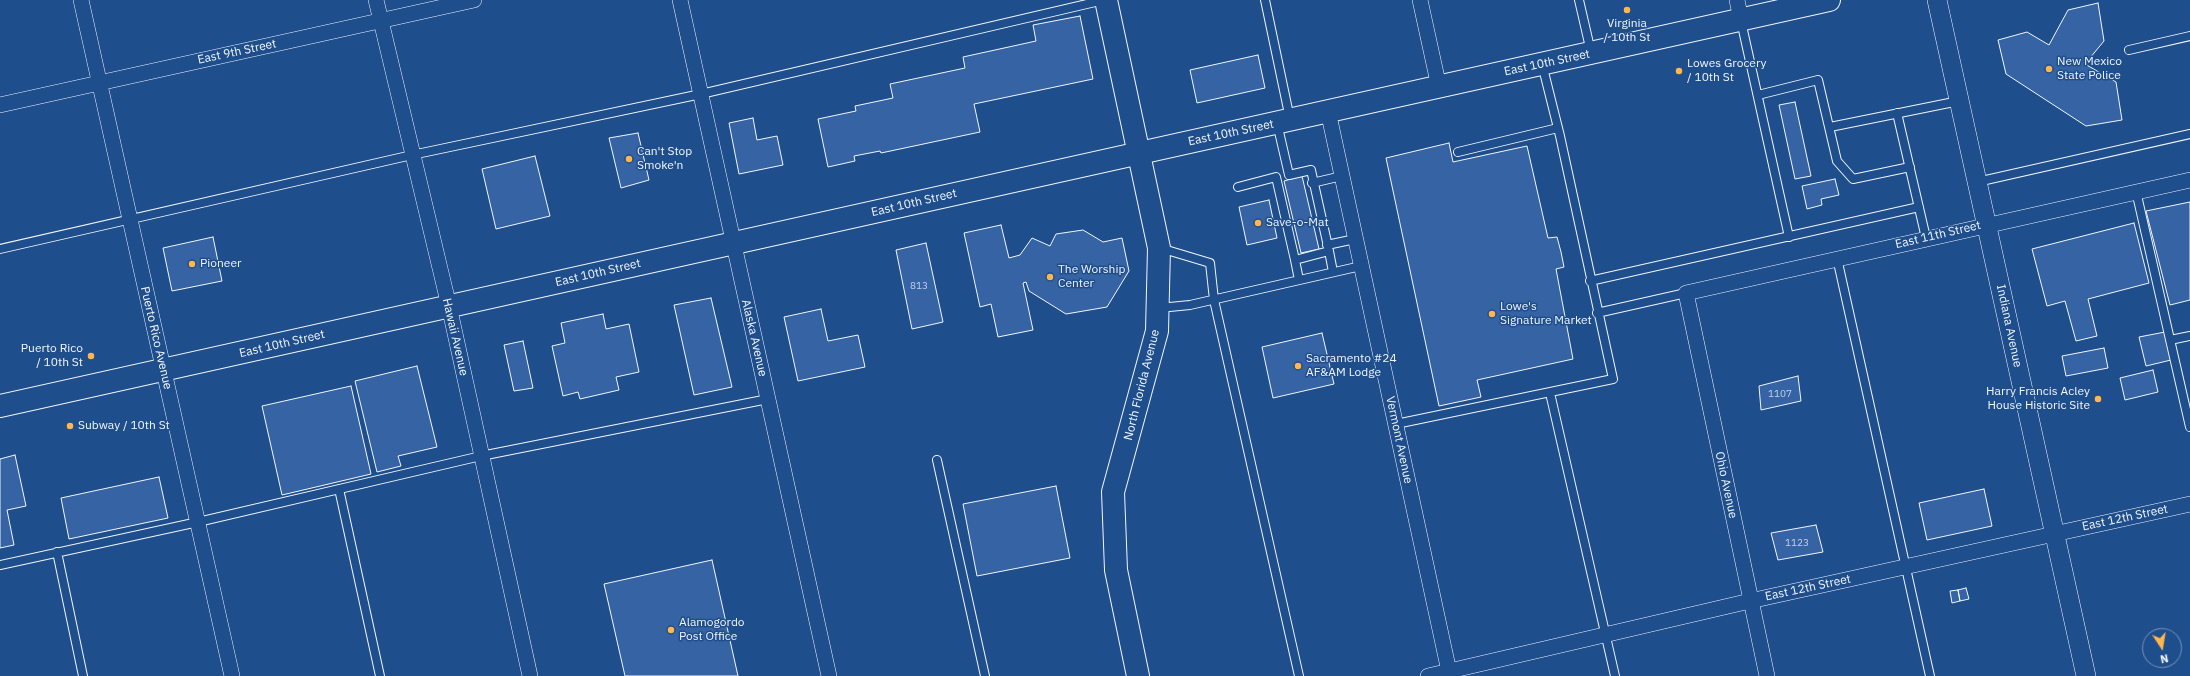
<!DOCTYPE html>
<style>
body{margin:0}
#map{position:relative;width:2190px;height:676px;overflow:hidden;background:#1f4e8c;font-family:"IBM Plex Sans",sans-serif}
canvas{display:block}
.north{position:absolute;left:2142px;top:628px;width:40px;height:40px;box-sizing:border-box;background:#1f4e8c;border:1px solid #7391ba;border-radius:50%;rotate:168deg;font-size:11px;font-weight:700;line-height:16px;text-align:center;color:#f2f6ff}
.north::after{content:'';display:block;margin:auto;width:14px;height:18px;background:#ffb74d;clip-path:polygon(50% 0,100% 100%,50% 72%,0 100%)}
</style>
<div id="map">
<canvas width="2190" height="676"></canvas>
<div class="north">N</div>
</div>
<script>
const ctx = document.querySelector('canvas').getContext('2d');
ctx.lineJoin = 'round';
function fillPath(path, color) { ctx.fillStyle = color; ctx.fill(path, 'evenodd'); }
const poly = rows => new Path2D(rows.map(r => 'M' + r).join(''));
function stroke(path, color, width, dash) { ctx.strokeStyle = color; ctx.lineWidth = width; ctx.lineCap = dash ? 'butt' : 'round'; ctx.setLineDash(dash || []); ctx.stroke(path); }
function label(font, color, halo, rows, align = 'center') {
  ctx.font = font + ' "IBM Plex Sans",sans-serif'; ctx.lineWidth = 3; ctx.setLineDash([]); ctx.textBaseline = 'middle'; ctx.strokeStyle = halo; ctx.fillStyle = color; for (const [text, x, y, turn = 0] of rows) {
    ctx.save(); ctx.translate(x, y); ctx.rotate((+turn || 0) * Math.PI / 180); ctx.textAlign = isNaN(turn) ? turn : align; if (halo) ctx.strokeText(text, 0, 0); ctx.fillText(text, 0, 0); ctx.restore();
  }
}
const building = poly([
 [2098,3,2104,41,2085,64,2116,82,2122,120,2086,126,2006,74,1998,40,2027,32,2049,45,2068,10,2098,3],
 [1080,16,1093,79,974,104,980,132,881,153,880,151,854,156,855,161,828,167,818,119,856,111,855,106,893,98,890,84,965,68,963,57,1036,41,1033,25,1080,16],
 [1258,55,1265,88,1197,103,1190,70,1258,55],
 [1795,102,1811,176,1795,179,1779,105,1795,102],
 [753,118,757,140,777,136,783,165,739,174,729,123,753,118],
 [638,133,649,180,621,188,609,138,638,133],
 [1449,143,1453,162,1527,146,1548,238,1557,237,1561,252,1564,267,1556,269,1573,359,1477,380,1481,397,1439,406,1386,158,1449,143],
 [535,156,550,216,496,229,482,169,535,156],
 [1302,176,1319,249,1301,253,1284,181,1302,176],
 [1835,179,1839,195,1821,199,1822,205,1807,209,1802,186,1835,179],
 [1269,200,1277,238,1247,245,1239,207,1269,200],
 [2190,202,2190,300,2170,305,2146,211,2190,202],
 [2134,223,2149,283,2088,299,2097,336,2076,341,2065,301,2047,306,2032,249,2134,223],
 [1001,225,1009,258,1020,255,1032,238,1050,246,1056,234,1083,230,1103,242,1122,238,1129,271,1107,307,1066,314,1029,291,1026,282,1023,283,1033,330,998,337,991,304,980,307,964,233,1001,225],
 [213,237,222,281,172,291,163,248,213,237],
 [926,243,943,322,912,329,896,250,926,243],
 [711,298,732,387,694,395,674,305,711,298],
 [821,309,828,341,858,335,865,367,798,381,784,317,821,309],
 [603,314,606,329,629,324,639,372,616,377,619,390,580,399,578,392,563,396,552,346,565,343,561,323,603,314],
 [2165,332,2171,360,2146,366,2139,337,2165,332],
 [1322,333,1334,384,1273,398,1262,347,1322,333],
 [523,341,533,388,514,391,504,345,523,341],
 [2104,348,2108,368,2066,376,2062,356,2104,348],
 [417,366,437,447,398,456,401,466,377,472,355,381,417,366],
 [2153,370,2158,392,2125,400,2120,378,2153,370],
 [1798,376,1801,401,1761,410,1759,386,1798,376],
 [351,386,371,474,282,495,262,406,351,386],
 [15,455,26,506,7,510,14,545,0,548,0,459,15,455],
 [159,477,168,518,69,539,61,498,159,477],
 [1056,486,1070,558,977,576,963,504,1056,486],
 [1984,489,1992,526,1927,540,1919,503,1984,489],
 [1816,525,1823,552,1778,560,1771,533,1816,525],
 [712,560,738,676,625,676,604,584,712,560],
 [1966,588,1969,599,1960,601,1958,590,1966,588],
 [1958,590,1960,601,1952,603,1950,591,1958,590]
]);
fillPath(building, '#3563a3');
stroke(building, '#f2f6ff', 1);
const service = poly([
 [1265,0,1290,119],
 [1579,0,1591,52],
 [1741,21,1789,237],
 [2129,50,2190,36],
 [1758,95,1818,80,1837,161,1853,179,1910,167],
 [1897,113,1926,238],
 [1830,127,1959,101],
 [1458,152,1558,128],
 [1977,182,2190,134],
 [1312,183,1342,176],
 [1238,187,1276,177,1295,260,1329,251,1311,170,1289,175,1277,123],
 [2136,191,2190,427],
 [1327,245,1355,239],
 [1160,248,1210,263,1214,300,1299,676],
 [0,249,412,155,701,94,1104,0],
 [1329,251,1333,272],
 [1837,258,1930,676],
 [1295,260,1299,280],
 [1590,281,1919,207],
 [1159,308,1190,305,1361,266],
 [1597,313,1686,293],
 [2170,340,2190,336],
 [1550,393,1615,676],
 [1396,424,1613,379,1560,136,1542,64],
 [937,460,985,676],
 [339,489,380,676],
 [57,552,83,676],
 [0,565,198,522,481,456,768,399]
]);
const minor = poly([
 [81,0,232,676],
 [376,0,449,306,530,676],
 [680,0,829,676],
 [1420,0,1439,87],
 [1737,0,1741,20],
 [0,105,474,0],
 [1328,111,1450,676],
 [1428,676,1750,601,2190,504],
 [1767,676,1686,293,2190,180]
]);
const tertiary = poly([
 [1937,0,2086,676]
]);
const secondary = poly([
 [1106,0,1159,248,1157,331,1113,492,1116,570,1138,676],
 [0,406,1829,0]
]);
stroke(service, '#f2f6ff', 10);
stroke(minor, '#f2f6ff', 16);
stroke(tertiary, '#f2f6ff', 20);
stroke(secondary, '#f2f6ff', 24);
stroke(service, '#1f4e8c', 8);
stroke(minor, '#1f4e8c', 15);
stroke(tertiary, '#1f4e8c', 19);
stroke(secondary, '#1f4e8c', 22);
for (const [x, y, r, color] of [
 [1627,10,4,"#ffb74d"],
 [2049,69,4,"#ffb74d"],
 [1679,71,4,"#ffb74d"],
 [629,159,4,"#ffb74d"],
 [1258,223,4,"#ffb74d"],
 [192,264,4,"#ffb74d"],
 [1050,277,4,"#ffb74d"],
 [1492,314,4,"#ffb74d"],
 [91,356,4,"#ffb74d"],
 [1298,366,4,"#ffb74d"],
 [2098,399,4,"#ffb74d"],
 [70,426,4,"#ffb74d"],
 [671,630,4,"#ffb74d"]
]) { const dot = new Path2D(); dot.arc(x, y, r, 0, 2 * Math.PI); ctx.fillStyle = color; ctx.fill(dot); stroke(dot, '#1f4e8c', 1.5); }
label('10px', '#c3d1e8', null, [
 ["813",919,286],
 ["1107",1780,394],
 ["1123",1797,543]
]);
label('12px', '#f2f6ff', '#1f4e8c', [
 ["Virginia",1627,24,"center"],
 ["/ 10th St",1627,38,"center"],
 ["New Mexico",2057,62],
 ["State Police",2057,76],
 ["Lowes Grocery",1687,64],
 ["/ 10th St",1687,78],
 ["Can't Stop",637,152],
 ["Smoke'n",637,166],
 ["Save-o-Mat",1266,223],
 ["Pioneer",200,264],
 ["The Worship",1058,270],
 ["Center",1058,284],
 ["Lowe's",1500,307],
 ["Signature Market",1500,321],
 ["Puerto Rico",83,349,"right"],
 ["/ 10th St",83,363,"right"],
 ["Sacramento #24",1306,359],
 ["AF&AM Lodge",1306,373],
 ["Harry Francis Acley",2090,392,"right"],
 ["House Historic Site",2090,406,"right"],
 ["Subway / 10th St",78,426],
 ["Alamogordo",679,623],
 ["Post Office",679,637]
], 'left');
label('12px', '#f2f6ff', '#1f4e8c', [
 ["East 9th Street",237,52,-12],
 ["East 10th Street",1547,63,-12],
 ["East 10th Street",1231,133,-12],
 ["East 10th Street",914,203,-13],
 ["East 11th Street",1938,235,-13],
 ["East 10th Street",598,273,-13],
 ["Indiana Avenue",2009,326,78],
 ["Hawaii Avenue",455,337,77],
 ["Puerto Rico Avenue",156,338,77],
 ["Alaska Avenue",754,338,77],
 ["East 10th Street",282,344,-13],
 ["North Florida Avenue",1142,385,-76],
 ["Vermont Avenue",1399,440,78],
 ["Ohio Avenue",1726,485,78],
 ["East 12th Street",2125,518,-12],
 ["East 12th Street",1808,588,-12]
]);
</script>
